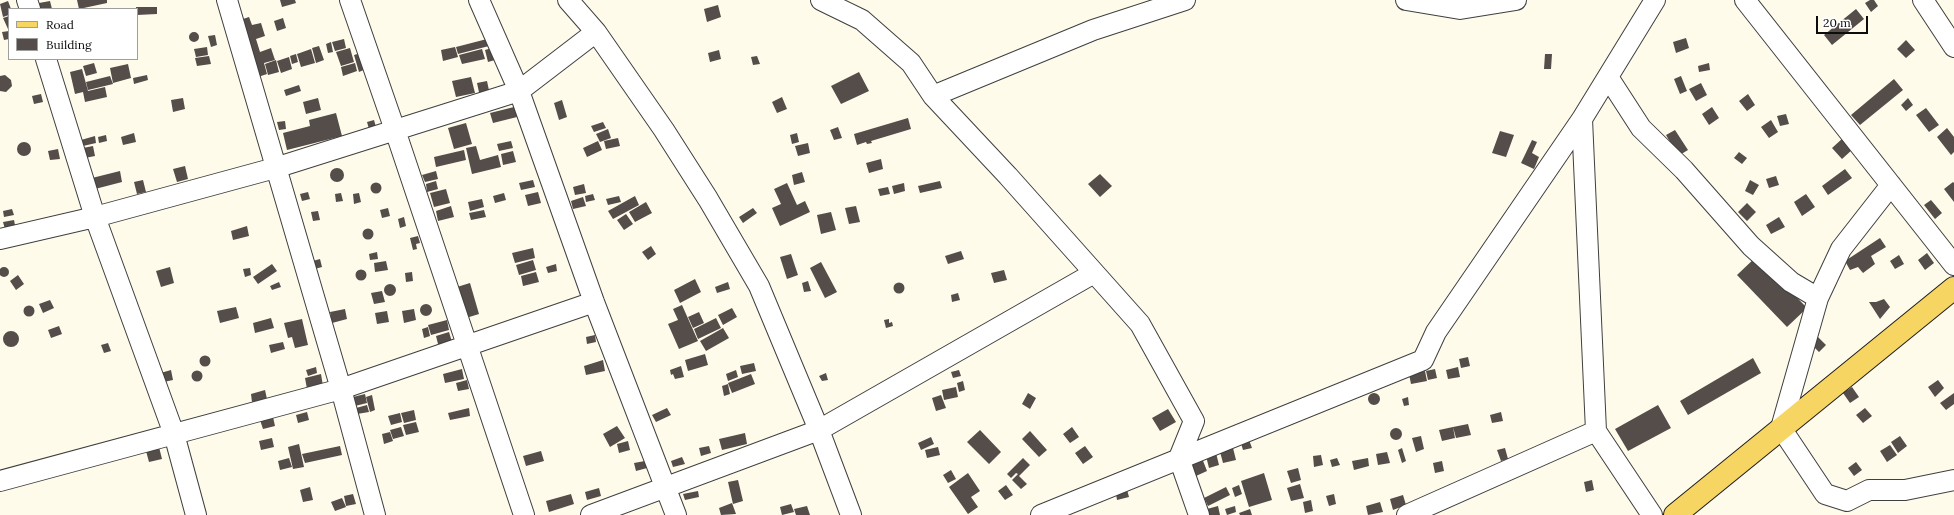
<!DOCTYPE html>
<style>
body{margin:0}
#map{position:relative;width:1954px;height:515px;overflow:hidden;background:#fffbeb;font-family:Lora,serif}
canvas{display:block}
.legend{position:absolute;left:8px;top:8px;width:130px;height:52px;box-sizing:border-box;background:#fff;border:1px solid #9e9e9e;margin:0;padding:5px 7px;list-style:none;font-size:12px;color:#0c0c0c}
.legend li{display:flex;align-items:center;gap:8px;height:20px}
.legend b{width:20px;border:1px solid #9e9e9e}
.scale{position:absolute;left:1816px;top:16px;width:52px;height:18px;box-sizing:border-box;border:2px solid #0c0c0c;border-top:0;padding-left:5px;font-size:12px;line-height:14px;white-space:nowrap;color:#0c0c0c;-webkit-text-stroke:3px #fff;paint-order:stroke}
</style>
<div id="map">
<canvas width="1954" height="515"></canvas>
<ul class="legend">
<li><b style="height:5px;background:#f7d563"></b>Road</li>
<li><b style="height:11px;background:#544d49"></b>Building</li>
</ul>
<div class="scale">20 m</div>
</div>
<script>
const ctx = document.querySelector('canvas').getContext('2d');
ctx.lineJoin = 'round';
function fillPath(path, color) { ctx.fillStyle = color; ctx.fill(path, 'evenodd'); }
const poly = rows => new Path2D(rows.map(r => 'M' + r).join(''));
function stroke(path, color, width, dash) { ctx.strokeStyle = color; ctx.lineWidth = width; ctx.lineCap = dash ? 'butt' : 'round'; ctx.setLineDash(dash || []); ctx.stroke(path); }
fillPath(poly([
 [77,0,107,0,107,3,79,9],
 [280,0,295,0,296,3,282,7],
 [1870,0,1874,0,1878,6,1871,12,1865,3],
 [8,1,11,9,9,9,9,15,3,17,0,4],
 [50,1,52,9,40,9,39,3],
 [718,5,721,17,707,22,704,9],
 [136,7,157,7,157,14,137,15],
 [1856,9,1864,19,1832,45,1824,35],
 [9,16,9,28,8,29,3,18],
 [249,17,252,25,261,23,265,36,256,39,260,52,271,48,275,60,264,63,267,74,258,77,240,20],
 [283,18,286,28,277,31,274,21],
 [9,31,9,39,4,40,2,32],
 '189 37a5 5 0 1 1 10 0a5 5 0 1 1-10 0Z',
 [215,35,217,45,211,47,208,36],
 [1686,38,1689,48,1676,53,1673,42],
 [344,39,346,48,335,51,332,42],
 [487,39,489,46,458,54,456,47],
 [1906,40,1915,50,1906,58,1897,49],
 [331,42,333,52,328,53,326,44],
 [319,46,324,60,316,63,312,48],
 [207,47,208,55,196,57,194,49],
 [455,47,458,57,443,61,441,50],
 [350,48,354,62,341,66,336,52],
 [492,48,495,60,488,62,485,50],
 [311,49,315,63,301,67,297,54],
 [482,49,485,59,462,64,459,55],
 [719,50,721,59,710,62,708,53],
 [361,53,366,69,359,72,354,55],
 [296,54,298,62,292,64,290,56],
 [1545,54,1552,54,1551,69,1544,69],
 [209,56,211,64,197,66,195,58],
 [757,56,760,64,753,65,751,57],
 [289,57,292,69,281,73,277,61],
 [276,60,279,72,268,75,265,64],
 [94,63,97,73,86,76,83,66],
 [355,63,357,71,343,76,341,67],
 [1709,63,1710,70,1699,72,1698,66],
 [128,64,131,78,113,83,110,68],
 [82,69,88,91,105,87,107,97,85,102,83,92,75,94,70,72],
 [859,72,869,91,841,104,831,86],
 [5,75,11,80,12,86,6,92,0,91,0,76],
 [147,75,148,80,134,84,133,78],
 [110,76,113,84,88,90,86,82],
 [1681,76,1687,91,1680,94,1674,79],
 [471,77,475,93,456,97,452,81],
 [1894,79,1903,90,1860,125,1851,115],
 [487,81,490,95,480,97,477,83],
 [1701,83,1707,95,1696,101,1689,89],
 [299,85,301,91,286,96,284,90],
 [41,94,43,102,34,104,32,96],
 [1748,94,1755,105,1747,111,1739,101],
 [782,97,787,109,777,113,772,102],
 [183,98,185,109,173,112,171,100],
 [318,98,321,110,306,114,303,102],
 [1908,98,1913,105,1906,111,1901,105],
 [562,100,567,117,559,120,554,103],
 [514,107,517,117,493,123,490,113],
 [1712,107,1719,118,1709,125,1702,114],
 [1926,108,1939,125,1929,132,1916,115],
 [336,113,342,136,287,150,283,133,310,126,309,120],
 [1786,114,1789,124,1780,126,1777,116],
 [908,118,911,129,871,141,872,143,867,144,866,142,857,145,854,134],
 [374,120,376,127,369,129,367,122],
 [1771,120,1778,132,1769,138,1761,127],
 [285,121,286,129,279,130,277,122],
 [603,122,606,128,594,132,591,126],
 [466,123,472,144,454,149,448,128],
 [838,127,842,138,834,140,830,130],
 [1947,128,1954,137,1954,152,1951,155,1937,137],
 [608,129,611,138,600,142,596,134],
 [1675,130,1688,150,1678,156,1666,135],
 [1500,131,1514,135,1506,157,1492,153],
 [134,133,136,142,123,145,121,137],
 [797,133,799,142,792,144,790,135],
 [106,135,107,141,99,143,98,137],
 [95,136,96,143,83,146,81,140],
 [618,138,620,146,606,149,604,141],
 [1843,138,1853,149,1842,159,1832,148],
 [1532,140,1537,142,1532,153,1539,157,1534,169,1521,163],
 [511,141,513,148,499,151,497,144],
 [598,141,602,150,587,157,583,148],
 '17 149a7 7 0 1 1 14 0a7 7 0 1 1-14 0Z',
 [808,143,810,153,798,156,795,146],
 [93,146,95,156,85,158,83,148],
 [476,146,480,160,498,155,501,167,472,174,466,148],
 [58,149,60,159,50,160,48,151],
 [464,150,466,160,436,167,434,157],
 [513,151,516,162,503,165,501,154],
 [1739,152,1747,158,1742,164,1734,158],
 [881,159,883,169,869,173,866,163],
 [185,166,188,179,177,182,173,169],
 '330 175a7 7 0 1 1 14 0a7 7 0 1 1-14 0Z',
 [1845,169,1852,178,1828,195,1822,186],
 [120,171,122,182,95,189,92,178],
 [436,171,438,179,425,182,422,175],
 [802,172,805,182,794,185,792,175],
 [1100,174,1112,186,1100,197,1088,184],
 [1776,176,1779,185,1769,188,1766,179],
 [143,180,146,192,137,194,134,182],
 [533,180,535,187,521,190,519,183],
 [1750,180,1759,185,1753,195,1745,191],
 [436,181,438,189,427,192,426,184],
 [940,181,942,188,920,193,918,186],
 [1953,182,1954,183,1954,202,1944,189],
 '370.5 188a5.5 5.5 0 1 1 11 0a5.5 5.5 0 1 1-11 0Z',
 [787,183,797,205,805,201,810,212,780,226,772,208,781,204,774,189],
 [904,183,905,191,894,194,892,186],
 [584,184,586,193,575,195,573,187],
 [888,187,890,194,880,196,878,189],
 [446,189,450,203,434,207,430,193],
 [308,192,310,199,302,201,300,194],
 [538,192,541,203,528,206,525,195],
 [341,193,343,201,336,202,335,194],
 [359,193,361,202,354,204,353,194],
 [504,193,506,200,495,203,493,196],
 [593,194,595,200,586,202,585,196],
 [1806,194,1815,207,1802,216,1794,202],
 [619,196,621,202,608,205,606,199],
 [635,196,639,205,613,219,608,211],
 [583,197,586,206,573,209,571,201],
 [482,199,484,207,470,211,468,202],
 [1931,200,1942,213,1935,219,1924,205],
 [646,202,652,213,635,222,629,212],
 [1747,203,1756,212,1747,221,1738,212],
 [451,206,454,217,438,221,436,211],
 [856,206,860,222,849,224,845,208],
 [388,208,390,216,382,218,380,210],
 [753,208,757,213,743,223,739,217],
 [12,209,14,215,4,217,3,211],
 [484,210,486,217,471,220,469,213],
 [318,211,320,220,313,221,311,212],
 [831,212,836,230,821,234,817,215],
 [626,214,633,224,624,230,617,220],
 [404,217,406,226,400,228,398,219],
 [1779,217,1785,227,1771,234,1766,225],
 [14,220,16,230,6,233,3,222],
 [247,226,249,236,233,240,231,231],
 '362.5 234a5.5 5.5 0 1 1 11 0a5.5 5.5 0 1 1-11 0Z',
 [418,236,420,243,416,244,417,249,413,250,410,238],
 [1880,238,1886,247,1871,256,1875,264,1863,273,1858,267,1850,270,1845,261],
 [651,246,656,254,648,260,642,252],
 [533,248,535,258,515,263,512,253],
 [961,251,964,259,948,264,945,256],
 [377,252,378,259,370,260,369,254],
 [1927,253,1934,263,1925,270,1918,260],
 [791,254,798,275,787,279,780,257],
 [1899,255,1904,264,1895,269,1890,261],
 [1757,256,1807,308,1787,327,1737,275],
 [320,259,322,267,311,270,309,262],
 [533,260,536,270,519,275,516,265],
 [386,261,388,270,375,272,374,263],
 [821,262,837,292,825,298,810,268],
 [272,264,277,271,258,284,253,277],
 [556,264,557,271,548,273,546,267],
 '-1 272a5 5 0 1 1 10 0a5 5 0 1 1-10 0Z',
 [170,267,174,283,161,287,156,271],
 [250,268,251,275,245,277,243,269],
 '355.5 275a5.5 5.5 0 1 1 11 0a5.5 5.5 0 1 1-11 0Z',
 [1004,270,1007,280,994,283,991,273],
 [412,272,413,281,406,282,405,273],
 [536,272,539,282,523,286,521,276],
 [18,275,24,284,16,290,10,281],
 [695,279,701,292,680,303,674,290],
 [808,281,811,291,804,292,802,283],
 [279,282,281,287,272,290,270,286],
 [728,282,730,289,717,293,715,287],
 '893.5 288a5.5 5.5 0 1 1 11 0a5.5 5.5 0 1 1-11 0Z',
 [470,283,479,314,466,318,457,287],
 '384 290a6 6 0 1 1 12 0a6 6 0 1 1-12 0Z',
 [382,291,385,302,374,304,371,293],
 [958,293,960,300,952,302,951,295],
 [1884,299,1890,307,1880,319,1869,302,1876,302],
 [50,300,54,308,43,313,39,304],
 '420 310a6 6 0 1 1 12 0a6 6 0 1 1-12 0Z',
 [682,305,698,341,679,349,668,324,678,320,673,309],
 '23.5 311a5.5 5.5 0 1 1 11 0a5.5 5.5 0 1 1-11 0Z',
 [236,307,239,318,220,323,217,311],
 [732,308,737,317,723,325,718,315],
 [345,309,347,319,332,323,330,312],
 [414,309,416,320,404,323,402,311],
 [387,311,389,322,377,324,375,313],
 [699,312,704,323,693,328,688,317],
 [271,318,274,328,255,333,253,323],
 [716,318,721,328,698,339,694,329],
 [302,319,308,345,295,348,292,337,288,338,284,323],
 [889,319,889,323,892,322,893,326,886,328,884,320],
 [447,320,449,330,431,335,428,325],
 [59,326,62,334,51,338,48,330],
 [428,327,430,336,424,338,422,329],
 [723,328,729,338,706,351,700,341],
 '3 339a8 8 0 1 1 16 0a8 8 0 1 1-16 0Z',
 [449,332,453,345,439,348,436,336],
 [595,335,596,342,587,344,586,337],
 [1817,336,1826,345,1819,352,1810,343],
 [283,342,285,349,271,353,269,345],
 [108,343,111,351,104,353,101,345],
 [705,354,708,365,688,371,685,360],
 '199.5 361a5.5 5.5 0 1 1 11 0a5.5 5.5 0 1 1-11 0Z',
 [1468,357,1470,366,1461,368,1459,359],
 [1753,358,1761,373,1688,415,1680,401],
 [603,360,605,371,586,375,584,366],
 [754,363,756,371,742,374,740,366],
 [681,366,684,377,675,379,673,374,671,375,670,370],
 [316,367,317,373,308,376,306,370],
 [1458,367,1460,377,1448,379,1446,370],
 [462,369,464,379,445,383,443,374],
 [1435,369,1437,378,1428,380,1426,371],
 [171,370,173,380,159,383,157,374],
 [736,370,738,377,728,381,726,374],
 [959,370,961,376,953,378,951,372],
 '191.5 376a5.5 5.5 0 1 1 11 0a5.5 5.5 0 1 1-11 0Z',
 [1425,371,1427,381,1411,384,1409,374],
 [826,373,828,380,822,381,819,376],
 [321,374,323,386,307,389,305,378],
 [751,374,755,384,732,393,728,383],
 [467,380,469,389,458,391,456,383],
 [1938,380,1944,388,1935,397,1928,387],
 [963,381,965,390,959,392,957,383],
 [728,384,730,394,724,396,722,386],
 [956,387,958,397,944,400,942,390],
 [1852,387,1859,397,1850,403,1843,393],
 [265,390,267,399,252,402,251,394],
 '1368 399a6 6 0 1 1 12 0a6 6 0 1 1-12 0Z',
 [1028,393,1036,398,1030,409,1022,404],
 [1954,393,1954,404,1946,410,1940,403],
 [365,394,367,403,355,406,353,397],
 [372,395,375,410,370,412,366,397],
 [941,395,946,408,936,411,932,398],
 [1408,397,1409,405,1404,406,1402,399],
 [367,405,369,412,357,414,356,408],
 [1658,405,1671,428,1628,451,1615,429],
 [469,408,470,416,450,420,448,413],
 [667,408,671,415,656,422,652,415],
 [1865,408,1872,416,1863,423,1856,415],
 [1168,409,1176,422,1160,431,1152,418],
 [414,410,416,420,404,423,401,413],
 [307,412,309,420,298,423,296,415],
 [1501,412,1503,421,1492,423,1490,415],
 [400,413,402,422,391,425,388,416],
 [273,417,275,426,263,429,260,420],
 [416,422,419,432,406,435,403,425],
 [1468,424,1471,435,1456,438,1453,427],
 [617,426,625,438,610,447,603,434],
 [401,427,404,436,393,439,390,430],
 [1072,427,1079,437,1070,443,1063,434],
 [1453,427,1455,438,1442,441,1439,430],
 '1390 434a6 6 0 1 1 12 0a6 6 0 1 1-12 0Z',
 [980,430,1001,452,989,464,967,442],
 [1030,431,1047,450,1039,457,1022,439],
 [390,432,393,441,384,444,382,434],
 [745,433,747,444,722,450,719,439],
 [1421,436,1424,449,1416,452,1412,438],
 [1900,436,1907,446,1898,453,1891,442],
 [931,437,934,444,921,450,918,443],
 [1248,437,1252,448,1243,450,1240,440],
 [272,438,274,447,261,450,259,441],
 [628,441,630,450,619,453,617,444],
 [299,444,304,467,293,469,288,447],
 [1232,444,1236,460,1223,463,1219,448],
 [1890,445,1897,455,1887,462,1880,451],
 [340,446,342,455,305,463,302,454],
 [709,446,711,453,701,456,699,448],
 [1085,446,1093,457,1083,464,1075,453],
 [159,447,162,459,149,462,146,451],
 [938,447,940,455,927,458,925,450],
 [1402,448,1406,461,1402,463,1398,450],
 [1505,448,1508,459,1501,461,1497,450],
 [1215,449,1219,465,1209,468,1205,452],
 [541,451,544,461,526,466,523,456],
 [1387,452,1390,463,1378,465,1376,454],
 [1200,453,1207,471,1196,476,1189,458],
 [1321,455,1323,465,1314,467,1313,456],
 [682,457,685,464,673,467,671,461],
 [289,458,292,467,280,470,278,461],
 [1023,458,1030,465,1019,476,1027,484,1021,489,1012,480,1018,474,1016,473,1011,478,1007,474],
 [1337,458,1340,465,1332,467,1330,460],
 [1368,458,1369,466,1354,470,1352,461],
 [645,461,647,468,636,471,634,463],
 [1442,461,1444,471,1435,473,1433,463],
 [1856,462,1862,470,1854,476,1848,468],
 [1298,468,1301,480,1291,483,1287,471],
 [951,470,956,479,948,483,943,475],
 [968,473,980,491,971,497,978,507,968,514,949,487],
 [1264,473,1272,500,1249,507,1241,481],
 [738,480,743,501,733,504,728,482],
 [1592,480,1594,490,1586,492,1584,482],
 [1300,484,1304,498,1291,501,1287,488],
 [1006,485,1013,495,1005,500,998,491],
 [1239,485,1242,494,1235,497,1232,488],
 [1126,486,1129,497,1117,500,1115,488],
 [310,487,313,500,303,502,300,490],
 [1226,487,1230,495,1208,506,1204,498],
 [599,488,601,496,587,500,585,492],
 [698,491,699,497,685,500,683,494],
 [353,494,356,504,346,506,344,496],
 [571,494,574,504,549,512,546,501],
 [1334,494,1336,504,1329,506,1326,496],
 [1403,495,1406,505,1393,510,1390,499],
 [342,498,346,507,335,511,331,502],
 [1311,500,1313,511,1305,513,1303,502],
 [1380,502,1383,512,1368,515,1366,506],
 [732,503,736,514,721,515,719,508],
 [791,504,794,512,782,515,780,507],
 [807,506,810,515,796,515,794,509],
 [1218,506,1220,515,1208,515,1207,509],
 [1235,506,1236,512,1227,515,1225,509],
 [1250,509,1252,515,1240,515,1239,513]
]), '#544d49');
const minor = poly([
 [27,0,30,9],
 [227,0,341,389,375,515],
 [350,0,395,130,524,515],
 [479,0,519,91,594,302,676,515],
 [568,0,596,32,664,130,708,199,759,286,819,430,851,515],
 [821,0,862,20,911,63,933,96,1008,176,1140,324,1194,421,1179,458,1199,515],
 [1406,0,1460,9,1516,0],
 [1745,0,1954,265],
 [1923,0,1954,47],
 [46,59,95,217,174,434,196,515],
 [1608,77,1641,128,1684,170,1751,246,1791,282,1818,298],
 [933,96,1093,30,1185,0],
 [1582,119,1596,431],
 [1891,185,1841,249,1818,298,1781,428,1825,494,1847,501,1869,490,1905,490,1954,480],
 [0,239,95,217,275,168,519,91,596,32],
 [0,481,341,389,594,302],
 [591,515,819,430,1094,273],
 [1041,515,1423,360,1436,332,1582,119,1655,0],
 [1407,515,1596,431,1652,515]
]);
const major = poly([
 [1675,515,1954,288]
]);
stroke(minor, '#3f3f3f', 22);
stroke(major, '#1d1d1d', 24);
stroke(minor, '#fff', 20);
stroke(major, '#f7d563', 22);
</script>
